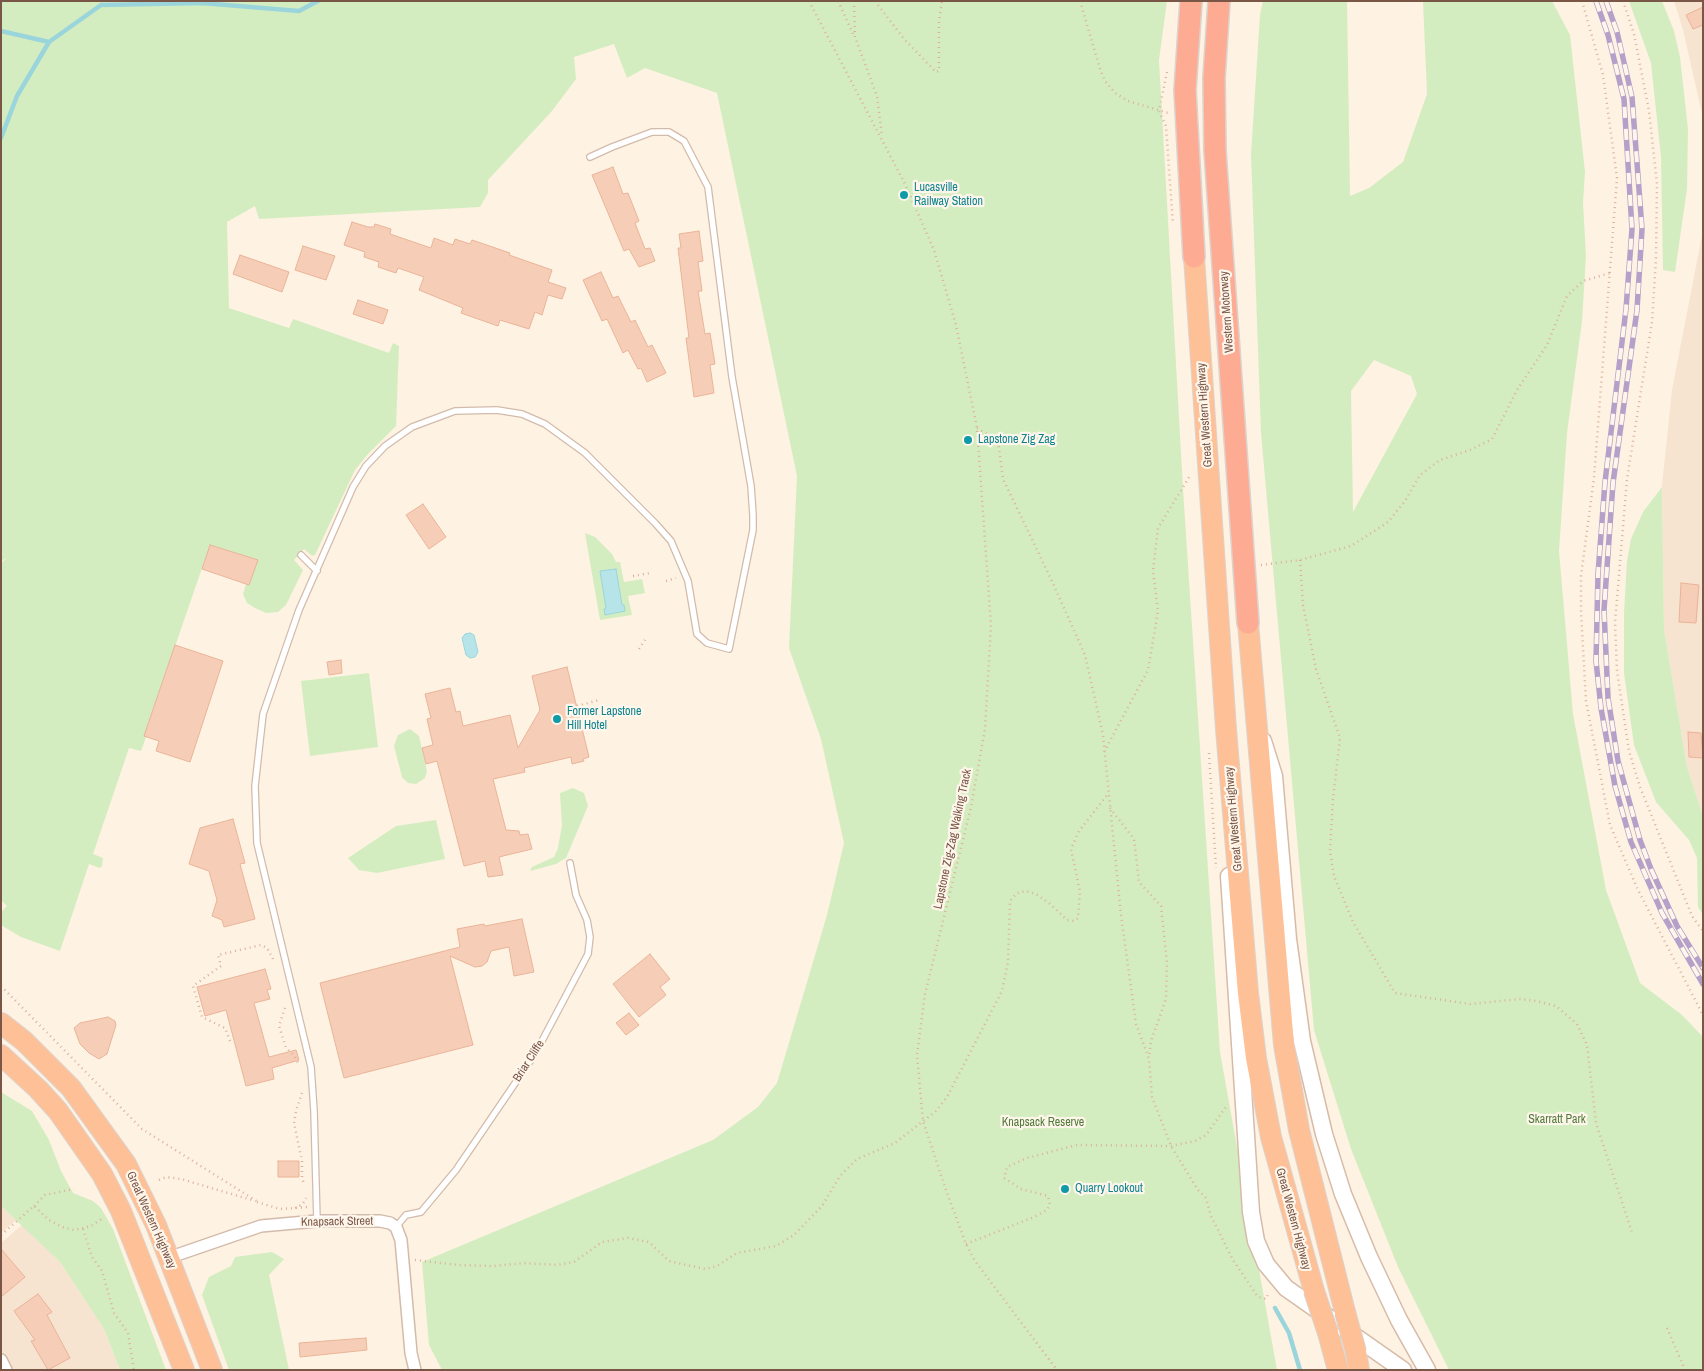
<!DOCTYPE html>
<style>
body{margin:0}
#map{position:relative;width:1704px;height:1371px;overflow:hidden;background:#fef2e3;font-family:"Archivo Narrow",sans-serif}
canvas{display:block}
.frame{position:absolute;inset:0;border:2px solid #795646;pointer-events:none}
</style>
<div id="map">
<canvas width="1704" height="1371"></canvas>
<div class="frame"></div>
</div>
<script>
const ctx = document.querySelector('canvas').getContext('2d');
ctx.lineJoin = 'round';
function fillPath(path, color) { ctx.fillStyle = color; ctx.fill(path, 'evenodd'); }
const poly = rows => new Path2D(rows.map(r => 'M' + r).join(''));
function stroke(path, color, width, dash) { ctx.strokeStyle = color; ctx.lineWidth = width; ctx.lineCap = dash ? 'butt' : 'round'; ctx.setLineDash(dash || []); ctx.stroke(path); }
function label(font, color, halo, rows, align = 'center') {
  ctx.font = font + ' "Archivo Narrow",sans-serif'; ctx.lineWidth = 4.5; ctx.setLineDash([]); ctx.textBaseline = 'middle'; ctx.strokeStyle = halo; ctx.fillStyle = color; for (const [text, x, y, turn = 0] of rows) {
    ctx.save(); ctx.translate(x, y); ctx.rotate((+turn || 0) * Math.PI / 180); ctx.textAlign = isNaN(turn) ? turn : align; if (halo) ctx.strokeText(text, 0, 0); ctx.fillText(text, 0, 0); ctx.restore();
  }
}
fillPath(poly([
 [1674,1,1703,1,1703,118,1683,30],
 [1703,230,1703,816,1687,767,1664,629,1662,485,1672,390],
 [1,1206,16,1220,1,1233],
 [22,1225,60,1262,104,1329,120,1370,1,1370,1,1243]
]), '#f6e4d1');
fillPath(poly([
 [1,1,1167,1,1159,60,1183,489,1220,1052,1277,1370,442,1370,429,1345,422,1262,713,1140,758,1107,777,1083,827,915,844,843,821,739,789,648,797,476,717,93,645,68,627,78,614,44,574,57,576,79,552,111,488,180,488,193,480,207,259,219,255,206,227,222,229,308,289,328,293,319,389,353,393,343,399,346,396,426,368,454,355,470,315,555,312,556,304,549,294,560,303,570,286,605,278,612,266,613,255,608,247,603,243,594,246,584,249,585,257,560,210,545,144,736,146,737,141,751,129,748,93,854,103,858,102,866,100,868,89,864,60,951,21,937,1,925,1,912,7,906,1,900,1,563,7,558,1,561],
 [1263,1,1347,1,1350,196,1369,188,1403,162,1427,94,1423,1,1552,1,1570,35,1585,172,1583,203,1586,256,1582,321,1567,433,1559,551,1573,714,1606,890,1640,983,1682,1015,1703,1037,1703,1370,1449,1370,1398,1267,1351,1149,1314,1030,1261,433,1251,155,1260,15],
 [1374,360,1411,376,1417,394,1353,512,1351,391],
 [1629,1,1662,1,1674,31,1680,57,1688,129,1687,189,1675,272,1663,270,1661,157,1651,63],
 [1662,487,1664,629,1687,767,1703,816,1703,915,1698,907,1697,858,1689,840,1656,802,1634,745,1624,673,1624,613,1627,561,1631,539,1643,512],
 [585,533,595,537,612,554,616,562,620,562,624,582,642,579,645,593,628,596,632,615,600,620],
 [369,673,378,747,310,756,301,681],
 [410,729,419,736,427,771,425,778,416,784,408,783,402,777,394,746,398,735],
 [573,788,584,793,588,806,566,858,556,864,530,871,532,867,554,857,558,848,562,825,560,793],
 [436,820,445,859,377,873,359,870,348,858,396,826],
 [1,1092,32,1111,49,1140,61,1171,73,1193,93,1201,101,1208,113,1229,166,1370,120,1370,104,1329,60,1262,1,1206],
 [272,1252,284,1259,269,1275,289,1370,229,1370,202,1295,209,1277,231,1266,235,1257]
]), '#d4edc0');
const water = poly([
 [616,569,622,605,624,605,625,611,605,615,604,609,606,608,600,571,616,569],
 [470,633,474,635,478,652,475,657,470,658,466,655,462,638,465,634,470,633]
]);
fillPath(water, '#b6e4e9');
stroke(water, '#9bd5dc', 1);
stroke(poly([
 [1,31,49,42],
 [1,138,17,96,49,42,101,5,202,3,299,11,318,1],
 [1275,1308,1289,1333,1300,1370]
]), '#9bd5dc', 4.5);
const building = poly([
 [1703,7,1703,25,1693,29,1686,15,1703,7],
 [613,167,623,194,628,193,639,221,635,223,645,249,650,248,655,261,639,267,629,249,624,251,592,175,613,167],
 [352,222,368,227,374,227,375,224,391,229,390,234,431,248,434,238,453,245,455,239,470,244,472,240,510,253,509,255,552,270,548,282,566,288,562,299,548,295,542,315,535,312,529,329,500,320,498,326,461,313,463,308,419,290,424,277,398,268,396,273,378,267,379,262,364,257,365,252,344,245,352,222],
 [699,231,703,261,698,262,702,291,698,291,705,334,710,333,715,364,710,365,714,393,694,397,686,338,689,338,678,248,681,248,679,234,699,231],
 [303,246,335,256,326,280,295,270,303,246],
 [240,255,289,272,282,292,233,274,240,255],
 [601,272,613,298,618,296,631,322,635,320,648,347,652,345,666,373,647,382,641,368,638,369,628,350,623,353,607,319,602,321,583,280,601,272],
 [358,300,388,310,383,324,353,314,358,300],
 [423,504,446,537,429,549,406,515,423,504],
 [210,545,258,560,249,585,202,569,210,545],
 [1681,583,1699,585,1696,623,1679,622,1681,583],
 [175,645,223,661,190,762,156,751,159,741,144,736,175,645],
 [341,660,342,673,329,675,327,662,341,660],
 [567,667,589,757,583,759,584,761,572,764,571,757,524,768,525,772,493,779,506,830,519,831,520,835,528,834,532,849,499,857,503,875,488,877,485,861,464,866,437,761,426,764,422,748,433,745,427,719,431,718,425,694,450,688,456,712,460,711,463,726,510,715,518,748,540,710,532,676,567,667],
 [1688,732,1701,733,1703,758,1689,757,1688,732],
 [233,819,245,863,240,864,255,919,224,927,222,920,212,916,217,900,209,871,189,864,200,828,233,819],
 [522,919,534,972,514,976,509,947,491,951,487,962,482,966,475,967,450,956,473,1045,344,1078,320,983,460,947,457,929,484,924,485,926,522,919],
 [650,954,670,979,660,987,666,995,639,1017,613,984,650,954],
 [265,969,271,989,267,990,270,999,254,1003,269,1057,296,1050,299,1060,272,1068,274,1079,246,1086,226,1010,205,1016,197,987,265,969],
 [629,1013,639,1025,626,1035,616,1023,629,1013],
 [108,1017,115,1021,116,1025,107,1054,99,1059,89,1053,80,1044,74,1028,80,1023,108,1017],
 [278,1161,299,1161,299,1177,278,1177,278,1161],
 [1,1249,25,1277,1,1297,1,1249],
 [38,1294,52,1312,47,1315,70,1358,48,1370,31,1341,35,1340,14,1311,38,1294],
 [366,1338,367,1350,300,1357,299,1343,366,1338]
]);
fillPath(building, '#f6ceb8');
stroke(building, '#eab397', 1);
const service = poly([
 [301,555,317,571],
 [317,1221,314,1111,311,1067,257,843,255,786,263,714,299,610,353,487,366,466,385,446,412,427,455,411,497,410,522,414,545,424,585,453,655,523,671,541,688,581,697,634,707,643,729,649,753,530,753,515,751,486,732,377,708,187,684,141,669,132,652,132,612,147,590,157],
 [396,1227,406,1215,421,1212,456,1170,535,1054,588,954,590,937,587,920,576,895,570,863]
]);
const minor = poly([
 [168,1258,261,1226,317,1221,380,1221,390,1223,396,1227,401,1240,411,1353,415,1370],
 [1,1360,6,1370]
]);
const secondary = poly([
 [1263,741,1274,776,1288,939,1302,1041,1324,1134,1343,1194,1369,1257,1399,1320,1427,1370],
 [1229,876,1251,1212,1256,1241,1266,1264,1286,1288,1403,1370]
]);
const trunk = poly([
 [1194,257,1226,729,1248,993,1256,1058,1271,1137,1314,1291],
 [1248,623,1284,1045,1299,1130,1345,1312],
 [1,1023,24,1041,71,1088,126,1164,156,1225,212,1370],
 [1,1055,38,1089,58,1111,102,1174,121,1211,184,1370],
 [1328,1333,1338,1370],
 [1356,1352,1359,1370]
]);
const motorway = poly([
 [1191,1,1185,90,1194,257],
 [1219,1,1214,78,1215,151,1248,623]
]);
stroke(service, '#d3bbab', 8);
stroke(minor, '#d3bbab', 14);
stroke(secondary, '#d6bba8', 19);
stroke(trunk, '#dcd3cf', 22);
stroke(motorway, '#dcd3cf', 24);
stroke(poly([
 [809,1,905,184,934,250,956,325,977,428,991,625,985,729,971,807,925,994,917,1055,923,1121,946,1190,966,1244,975,1261,1057,1370],
 [838,1,854,36],
 [854,1,855,37,877,96,882,136],
 [875,1,904,39,936,72,939,71,939,21,942,1],
 [1080,1,1100,69,1105,81,1115,93,1128,101,1168,113],
 [1582,1,1603,75,1617,178,1594,478,1581,576,1581,612,1586,701,1610,825,1638,890,1703,1015],
 [1623,1,1634,34,1649,111,1657,184,1656,258,1652,322,1627,479,1615,623,1617,671,1629,751,1640,787,1692,916,1703,931],
 [1167,72,1159,111,1166,126,1173,224],
 [977,428,998,441,1003,479,1050,577,1085,655,1103,735,1121,915,1136,1024,1149,1059,1152,1097,1171,1146,1198,1190,1206,1198,1211,1216,1233,1260,1258,1297,1266,1299,1269,1292],
 [1300,560,1303,605,1316,669,1340,738,1333,799,1330,851,1334,876,1353,922,1395,993,1470,1004,1520,999,1536,1001,1556,1006,1577,1024,1587,1045,1596,1123,1632,1232],
 [1261,565,1300,560,1351,546,1388,522,1405,501,1420,475,1440,460,1470,450,1492,439,1517,390,1547,345,1567,296,1583,281,1610,273],
 [633,576,650,573],
 [666,581,676,578],
 [639,649,647,637],
 [577,706,599,700],
 [1104,752,1148,670,1158,611,1153,571,1158,528,1191,474],
 [1209,753,1216,868],
 [1110,808,1134,839,1139,882,1161,906,1167,963,1166,999,1151,1041,1149,1057],
 [1,986,142,1129,258,1202],
 [285,1008,279,1026,286,1048,294,1055,299,1065],
 [230,1041,225,1028,202,1017,193,986,221,966,218,955,261,945,267,948,273,959],
 [302,1093,296,1111,294,1123,302,1161,302,1179,305,1185],
 [159,1180,166,1177,181,1179,252,1200],
 [257,1202,280,1209,308,1207],
 [34,1206,45,1195,74,1189],
 [295,1208,303,1204,306,1198],
 [83,1229,92,1257,102,1271,114,1313,128,1333,134,1370],
 [1,1235,34,1206,49,1220,62,1227,74,1230,91,1226,103,1218],
 [966,1244,1034,1217,1047,1210,1050,1205,1048,1196,1021,1189,1004,1178,1007,1167,1027,1158,1077,1145,1171,1146,1195,1141,1206,1135,1228,1104],
 [415,1260,458,1265,494,1266,524,1263,557,1265,574,1262,602,1242,628,1238,649,1242,669,1261,705,1269,717,1266,737,1253,776,1246,794,1235,822,1206,840,1176,857,1159,895,1143,936,1111,947,1097,1002,991,1008,962,1010,901,1017,893,1026,891,1036,894,1049,903,1067,920,1074,921,1078,918,1080,892,1071,849,1079,831,1108,794],
 [1667,1328,1685,1370]
]), '#dbb19b', 2.5, [1, 4]);
stroke(service, '#fff', 5.5);
stroke(minor, '#fff', 11);
stroke(secondary, '#fff', 16);
stroke(trunk, '#fec096', 20);
stroke(motorway, '#feab94', 21);
const rail = poly([
 [1596,1,1608,35,1624,99,1632,229,1626,309,1605,482,1598,574,1596,661,1601,708,1615,786,1631,842,1662,913,1703,984],
 [1606,1,1617,32,1632,97,1642,229,1637,310,1613,483,1604,610,1608,698,1618,761,1640,840,1651,869,1677,926,1703,968]
]);
stroke(rail, '#b4a0c9', 5.5);
stroke(rail, '#fff6eb', 4, [11]);
const trunkBridge = poly([
 [1314,1291,1328,1333],
 [1345,1312,1356,1352]
]);
stroke(trunkBridge, '#dcd3cf', 22, []);
stroke(trunkBridge, '#fec096', 20);
for (const [x, y, r, color] of [
 [904,195,5,"#0f9aa8"],
 [968,440,5,"#0f9aa8"],
 [557,719,5,"#0f9aa8"],
 [1065,1189,5,"#0f9aa8"]
]) { const dot = new Path2D(); dot.arc(x, y, r, 0, 2 * Math.PI); ctx.fillStyle = color; ctx.fill(dot); stroke(dot, '#fff6eb', 2); }
label('12px', '#0d838f', '#fff6eb', [
 ["Lucasville",914,188],
 ["Railway Station",914,202],
 ["Lapstone Zig Zag",978,440],
 ["Former Lapstone",567,712],
 ["Hill Hotel",567,726],
 ["Quarry Lookout",1075,1189]
], 'left');
label('12px', '#795646', '#fff6eb', [
 ["Western Motorway",1227,312,-94],
 ["Great Western Highway",1205,415,-94],
 ["Great Western Highway",1234,819,-95],
 ["Lapstone Zig-Zag Walking Track",953,839,-78],
 ["Briar Cliffe",529,1061,-57],
 ["Great Western Highway",1293,1219,75],
 ["Great Western Highway",151,1220,66],
 ["Knapsack Street",337,1222,-1]
]);
label('12px', '#507a3b', '#fff6eb', [
 ["Skarratt Park",1557,1120],
 ["Knapsack Reserve",1043,1123]
]);
</script>
